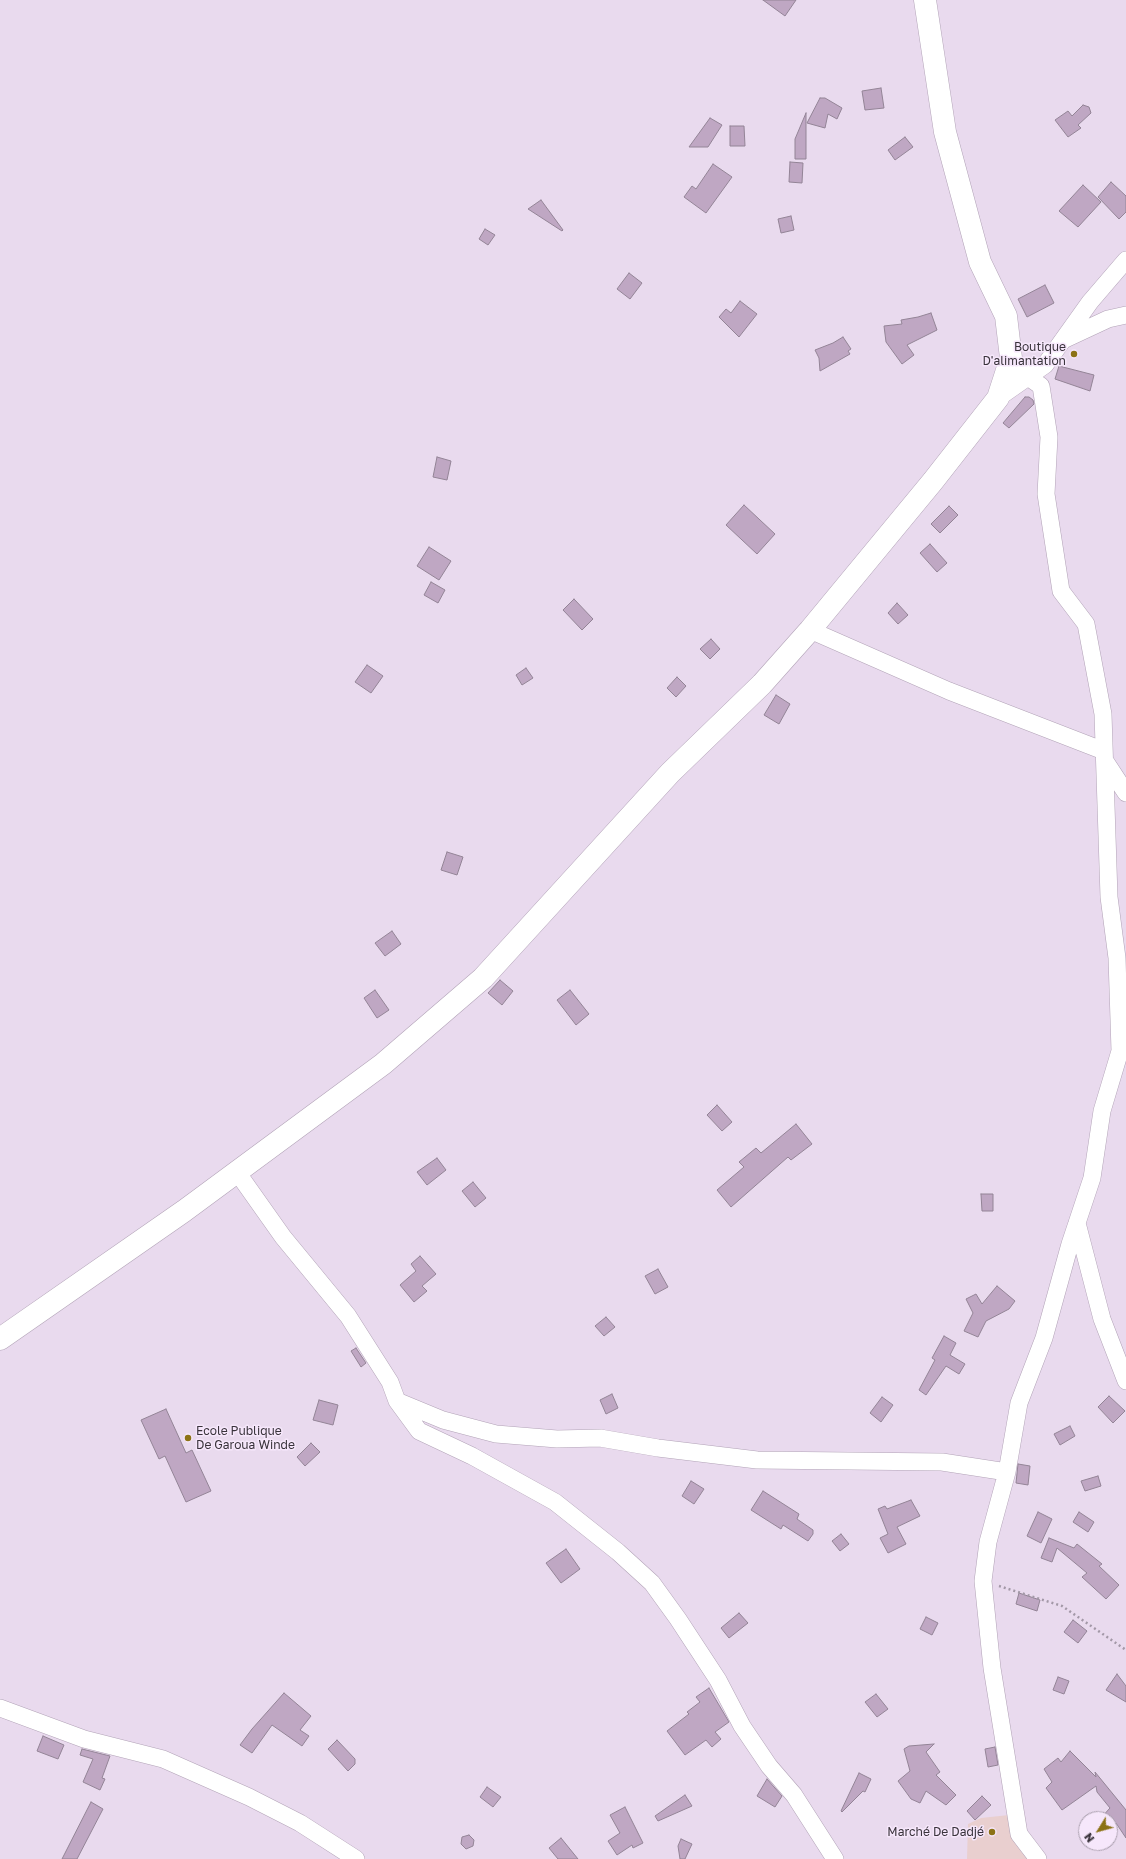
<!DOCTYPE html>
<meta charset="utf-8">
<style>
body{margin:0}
#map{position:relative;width:1126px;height:1859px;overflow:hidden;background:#e9daee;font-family:"Golos Text",sans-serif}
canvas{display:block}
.north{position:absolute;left:1078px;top:1811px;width:40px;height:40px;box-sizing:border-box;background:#f6e7fb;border:1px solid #aa9fae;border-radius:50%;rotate:233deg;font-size:11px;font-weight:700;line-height:16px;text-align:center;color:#39333b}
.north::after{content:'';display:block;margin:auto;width:14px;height:18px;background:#8c7215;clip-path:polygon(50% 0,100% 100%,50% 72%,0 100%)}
</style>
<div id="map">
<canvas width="1126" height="1859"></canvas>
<div class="north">N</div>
</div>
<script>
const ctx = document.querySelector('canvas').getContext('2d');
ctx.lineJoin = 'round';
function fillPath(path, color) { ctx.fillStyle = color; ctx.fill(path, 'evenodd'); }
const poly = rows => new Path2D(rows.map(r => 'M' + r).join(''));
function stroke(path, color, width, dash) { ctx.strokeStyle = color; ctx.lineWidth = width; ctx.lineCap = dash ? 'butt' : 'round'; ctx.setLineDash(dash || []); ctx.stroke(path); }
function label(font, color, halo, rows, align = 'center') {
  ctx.font = font + ' "Golos Text",sans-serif'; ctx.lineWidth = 3; ctx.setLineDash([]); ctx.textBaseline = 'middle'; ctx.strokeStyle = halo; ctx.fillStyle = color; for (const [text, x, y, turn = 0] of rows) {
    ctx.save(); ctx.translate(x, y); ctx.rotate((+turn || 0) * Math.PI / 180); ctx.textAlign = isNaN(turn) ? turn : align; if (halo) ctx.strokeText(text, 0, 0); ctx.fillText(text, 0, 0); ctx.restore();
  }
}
fillPath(poly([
 [1009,1815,1036,1859,967,1859,968,1824,981,1818]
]), '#e9cfcf');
const building = poly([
 [763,0,796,0,785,16,763,0],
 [881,88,884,108,865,110,862,91,881,88],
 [820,98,825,98,842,108,837,119,828,114,825,128,807,123,820,98],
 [1083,105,1089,107,1091,113,1078,125,1081,128,1068,137,1055,120,1068,111,1072,116,1083,105],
 [806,113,806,159,795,159,795,139,806,113],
 [710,118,722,125,708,147,689,147,710,118],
 [730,126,744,126,745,146,730,146,730,126],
 [905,137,913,147,895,160,888,150,905,137],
 [790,162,803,163,802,183,789,182,790,162],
 [713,164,732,177,706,213,684,197,692,186,696,189,713,164],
 [1111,182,1126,196,1126,212,1119,219,1098,197,1111,182],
 [1083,185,1101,202,1078,227,1059,211,1083,185],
 [541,200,563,230,562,231,528,209,541,200],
 [791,216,794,230,781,233,778,219,791,216],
 [485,229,495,235,488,245,479,239,485,229],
 [629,273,642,283,630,299,617,289,629,273],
 [1045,285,1054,303,1027,317,1018,299,1045,285],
 [740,301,757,314,739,337,719,317,726,309,731,313,740,301],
 [931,313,937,330,907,345,914,355,902,364,886,342,884,326,902,324,901,320,918,317,931,313],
 [843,337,851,349,848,351,850,354,820,371,819,358,815,350,833,343,843,337],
 [1059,366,1094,375,1090,391,1055,379,1059,366],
 [1025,397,1029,397,1033,400,1034,404,1009,428,1003,423,1025,397],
 [437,457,451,461,447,480,433,477,437,457],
 [744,505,775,534,757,554,726,525,744,505],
 [949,506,958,515,940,533,931,524,949,506],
 [930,544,947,563,937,572,920,553,930,544],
 [429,547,451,561,439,580,417,566,429,547],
 [431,582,445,590,438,603,424,595,431,582],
 [574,599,593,619,582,630,563,610,574,599],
 [897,603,908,615,898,624,888,613,897,603],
 [711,639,720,649,710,659,700,649,711,639],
 [367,665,383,676,371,693,355,682,367,665],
 [526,668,533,678,522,685,516,675,526,668],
 [677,677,686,686,676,697,667,688,677,677],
 [776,695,790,704,779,724,764,715,776,695],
 [447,852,463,857,457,875,441,870,447,852],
 [392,931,401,944,385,956,375,943,392,931],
 [500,980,513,991,502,1005,488,993,500,980],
 [375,990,389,1010,377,1018,364,998,375,990],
 [570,990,589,1014,576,1025,557,1000,570,990],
 [717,1105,732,1122,722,1131,707,1115,717,1105],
 [796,1124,812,1144,791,1160,788,1157,731,1207,717,1190,744,1167,739,1162,756,1148,761,1153,796,1124],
 [437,1158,446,1170,427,1185,417,1172,437,1158],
 [473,1182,486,1198,475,1207,462,1191,473,1182],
 [981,1194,993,1194,993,1211,982,1211,981,1194],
 [420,1256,436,1274,422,1286,427,1291,414,1302,400,1285,416,1271,411,1264,420,1256],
 [658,1269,668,1287,655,1294,645,1276,658,1269],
 [997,1286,1015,1301,1009,1309,986,1321,978,1337,964,1331,973,1313,966,1299,976,1294,982,1304,997,1286],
 [606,1317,615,1327,604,1336,595,1326,606,1317],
 [944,1336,956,1343,950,1355,965,1364,959,1374,946,1366,926,1395,919,1390,935,1360,932,1358,944,1336],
 [356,1348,366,1363,361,1367,351,1351,356,1348],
 [612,1394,618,1408,606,1414,600,1400,612,1394],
 [1109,1396,1125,1411,1113,1423,1098,1407,1109,1396],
 [882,1397,893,1405,881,1422,870,1413,882,1397],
 [319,1400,338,1405,333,1425,313,1420,319,1400],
 [166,1409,186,1453,192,1450,211,1491,186,1502,165,1456,159,1459,141,1420,166,1409],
 [1070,1426,1075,1436,1060,1445,1054,1434,1070,1426],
 [311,1443,320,1452,305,1466,297,1457,311,1443],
 [1018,1464,1030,1466,1028,1485,1016,1483,1018,1464],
 [1098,1476,1101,1486,1085,1491,1081,1481,1098,1476],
 [691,1481,704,1489,694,1504,682,1496,691,1481],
 [763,1491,799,1514,797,1519,813,1530,813,1534,808,1541,783,1525,781,1529,751,1510,763,1491],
 [911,1500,920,1516,897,1527,906,1544,888,1553,880,1538,888,1534,878,1509,885,1506,887,1509,911,1500],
 [1038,1512,1052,1519,1041,1543,1027,1536,1038,1512],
 [1079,1512,1094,1522,1088,1532,1073,1522,1079,1512],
 [841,1534,849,1544,840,1551,832,1541,841,1534],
 [1049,1538,1074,1548,1077,1544,1102,1564,1099,1566,1119,1585,1106,1599,1082,1577,1087,1573,1057,1548,1052,1562,1041,1558,1049,1538],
 [566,1549,580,1569,561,1583,546,1563,566,1549],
 [1019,1593,1040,1600,1037,1611,1016,1604,1019,1593],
 [739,1613,748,1623,729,1638,721,1628,739,1613],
 [926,1617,938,1623,932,1635,920,1629,926,1617],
 [1073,1620,1087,1631,1078,1643,1064,1632,1073,1620],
 [1117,1674,1126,1686,1126,1702,1106,1690,1117,1674],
 [1058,1677,1069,1681,1064,1694,1053,1690,1058,1677],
 [709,1688,729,1722,715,1732,721,1739,712,1747,706,1740,685,1755,667,1731,689,1714,687,1712,700,1702,696,1697,709,1688],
 [284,1693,311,1716,300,1730,309,1736,302,1746,272,1725,252,1753,240,1745,252,1729,284,1693],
 [876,1694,888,1709,877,1717,865,1702,876,1694],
 [43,1736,64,1745,58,1759,37,1751,43,1736],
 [337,1740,355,1759,355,1764,348,1771,328,1749,337,1740],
 [934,1744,926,1752,940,1772,936,1775,956,1795,946,1805,926,1791,920,1803,911,1799,898,1781,910,1771,904,1749,909,1746,934,1744],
 [995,1747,998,1765,988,1767,985,1749,995,1747],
 [82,1749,110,1756,102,1778,105,1779,100,1790,83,1782,93,1759,80,1755,82,1749],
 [1070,1751,1096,1777,1095,1772,1126,1810,1126,1838,1116,1823,1110,1829,1110,1819,1100,1819,1110,1808,1097,1792,1096,1786,1062,1810,1046,1788,1052,1782,1044,1769,1058,1758,1061,1762,1070,1751],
 [859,1773,871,1779,865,1792,863,1791,842,1812,841,1811,859,1773],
 [767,1779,782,1796,775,1807,757,1796,767,1779],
 [487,1787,501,1797,493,1807,480,1797,487,1787],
 [685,1795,692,1806,658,1821,655,1816,685,1795],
 [982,1796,991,1805,975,1820,967,1811,982,1796],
 [91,1802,103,1809,77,1859,62,1859,91,1802],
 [625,1807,643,1843,633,1848,632,1845,617,1855,608,1841,620,1833,610,1815,625,1807],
 [469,1835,474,1840,473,1846,466,1849,461,1844,462,1837,469,1835],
 [561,1838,578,1859,558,1859,549,1848,561,1838],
 [681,1839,692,1844,685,1859,680,1859,678,1846,681,1839]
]);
fillPath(building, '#bfa7c3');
stroke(building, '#938496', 1);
const street = poly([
 [1063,340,1108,319,1126,315],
 [1011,358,1028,377,1041,386,1049,437,1046,494,1061,591,1086,624,1103,714,1109,897,1117,958,1120,1051,1102,1111,1092,1178,1070,1244,1044,1338,1019,1403,1007,1472,988,1542,983,1581,992,1668,1019,1834,1038,1859],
 [998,398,1045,365,1090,302,1126,260],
 [810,630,949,691,1104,751],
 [1105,761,1126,793],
 [237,1172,283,1237,348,1316,390,1382,397,1401,419,1431,472,1456,555,1502,618,1552,652,1583,678,1619,718,1680,742,1726,769,1766,794,1795,835,1859],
 [1077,1223,1102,1319,1126,1381],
 [397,1401,443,1420,496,1434,557,1439,600,1438,658,1448,757,1460,942,1462,1007,1472],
 [0,1708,84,1739,163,1759,249,1797,300,1823,356,1859]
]);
const secondary = poly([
 [0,1339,184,1211,383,1064,483,978,670,773,762,684,810,630,933,481,998,398,1011,358,1006,316,980,262,945,132,925,0]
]);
stroke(street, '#b2a3b7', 18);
stroke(secondary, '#b2a3b7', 23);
stroke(poly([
 [999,1586,1062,1606,1126,1650]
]), '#a398a7', 2.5, [2, 3]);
stroke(street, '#fff', 17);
stroke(secondary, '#fff', 22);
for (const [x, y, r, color] of [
 [1074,354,4,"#8c7215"],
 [188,1438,4,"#8c7215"],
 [992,1832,4,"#8c7215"]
]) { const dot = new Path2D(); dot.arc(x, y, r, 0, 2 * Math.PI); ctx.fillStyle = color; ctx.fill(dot); stroke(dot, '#f6e7fb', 1.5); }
label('12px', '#39333b', '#f6e7fb', [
 ["Boutique",1066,347],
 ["D'alimantation",1066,361],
 ["Ecole Publique",196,1431,"left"],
 ["De Garoua Winde",196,1445,"left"],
 ["Marché De Dadjé",984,1832]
], 'right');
</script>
